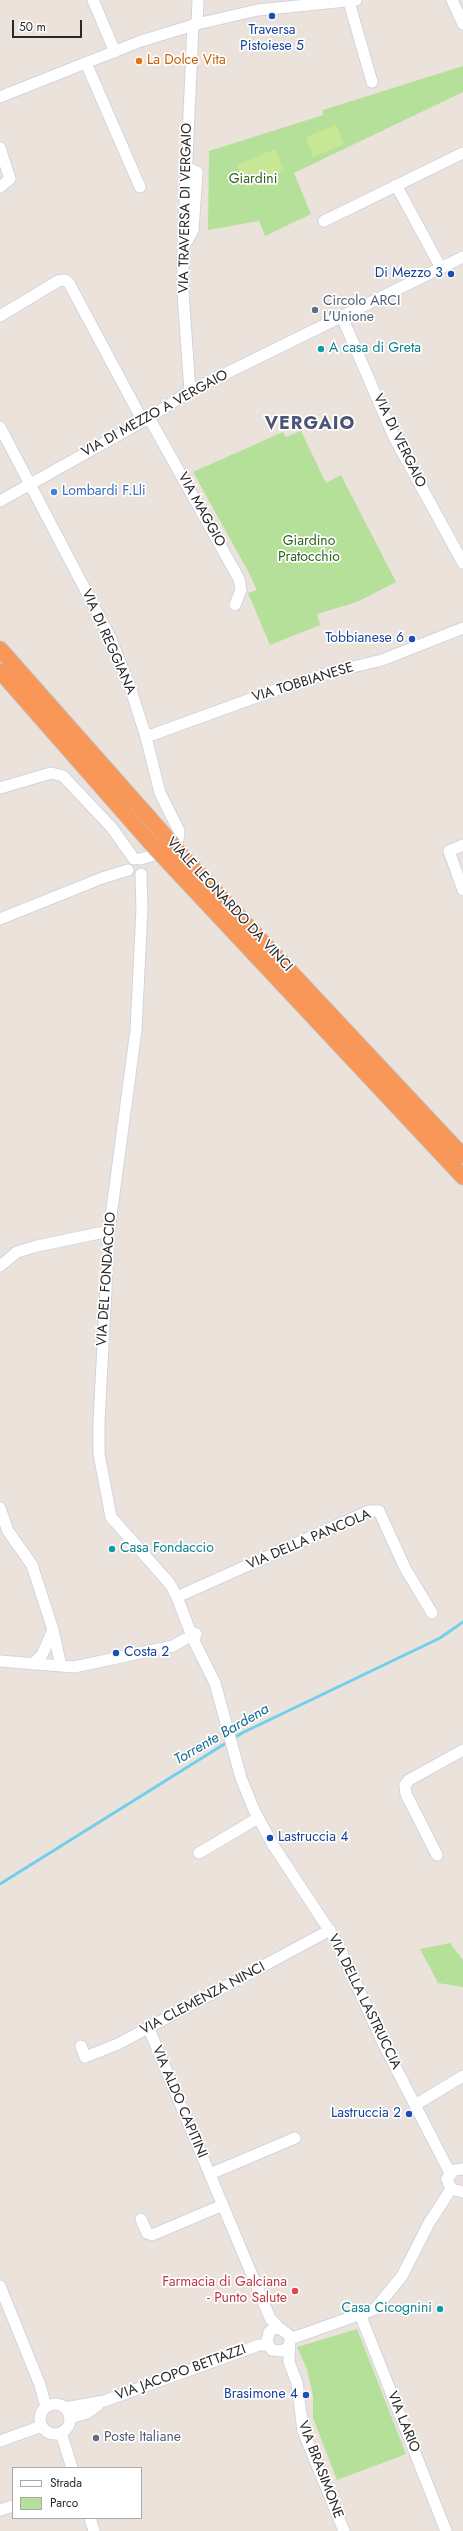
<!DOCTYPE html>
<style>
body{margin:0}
#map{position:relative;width:463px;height:2531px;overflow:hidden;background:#ebe3db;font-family:Jost,sans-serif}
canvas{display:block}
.legend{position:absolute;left:12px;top:2467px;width:130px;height:52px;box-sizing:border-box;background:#fff;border:1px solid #a9a9a9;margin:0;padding:5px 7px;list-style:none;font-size:12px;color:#292929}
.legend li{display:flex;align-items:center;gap:8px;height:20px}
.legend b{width:20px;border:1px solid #a9a9a9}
.scale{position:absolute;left:12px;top:20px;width:70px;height:18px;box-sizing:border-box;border:2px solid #292929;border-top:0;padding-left:5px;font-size:12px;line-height:14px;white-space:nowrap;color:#292929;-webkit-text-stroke:3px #fff;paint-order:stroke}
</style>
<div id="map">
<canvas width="463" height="2531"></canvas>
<ul class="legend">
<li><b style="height:5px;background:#fff"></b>Strada</li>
<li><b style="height:11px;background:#b4e099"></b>Parco</li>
</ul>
<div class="scale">50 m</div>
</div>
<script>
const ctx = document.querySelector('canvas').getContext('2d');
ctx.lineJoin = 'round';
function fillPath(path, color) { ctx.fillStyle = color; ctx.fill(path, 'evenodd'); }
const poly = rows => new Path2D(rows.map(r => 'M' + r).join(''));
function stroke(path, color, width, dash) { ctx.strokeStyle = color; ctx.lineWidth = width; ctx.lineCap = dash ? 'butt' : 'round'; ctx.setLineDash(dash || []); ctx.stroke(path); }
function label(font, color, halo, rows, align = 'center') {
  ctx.font = font + ' Jost,sans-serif'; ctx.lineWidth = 3.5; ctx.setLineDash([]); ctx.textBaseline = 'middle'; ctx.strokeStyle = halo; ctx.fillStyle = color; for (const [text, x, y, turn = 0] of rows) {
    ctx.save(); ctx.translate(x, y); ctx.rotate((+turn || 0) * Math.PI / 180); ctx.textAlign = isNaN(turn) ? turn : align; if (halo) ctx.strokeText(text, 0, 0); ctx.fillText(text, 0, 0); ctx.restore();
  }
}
fillPath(poly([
 [463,66,463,92,294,173,311,214,265,236,259,221,208,230,209,151,323,115,323,110],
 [301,431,326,483,341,475,396,582,357,602,317,614,320,625,270,645,248,593,257,590,249,573,193,472,283,432,286,437],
 [450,1943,463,1960,463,1987,438,1983,420,1949],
 [357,2329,406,2454,337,2480,313,2418,313,2396,307,2369,297,2347]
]), '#b4e099');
fillPath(poly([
 [336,125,344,144,313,157,306,137],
 [275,149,284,171,247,187,237,165]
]), '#c8e795');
stroke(poly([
 [0,1884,242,1733,440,1638,463,1622]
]), '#70cfeb', 3);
const minor = poly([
 [93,0,115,52],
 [452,0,463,24],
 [349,2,372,82],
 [197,24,198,0],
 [86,63,140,187],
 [0,97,141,41,197,24,258,10,356,0],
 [0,148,10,179,0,187],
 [396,185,441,268],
 [324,221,463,153],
 [185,245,193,230,197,172,186,167],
 [0,316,58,281,65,280,69,283,139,414,152,423,239,579,241,590,235,605],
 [342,317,394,437,463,563],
 [190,391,183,293,183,248,193,25],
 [0,427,110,637,130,687,146,737,160,793,179,831,178,839,173,843,154,855,140,859],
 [0,501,147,419,190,391,463,257],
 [146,737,281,688,332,672,382,660,463,628],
 [0,788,51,773,63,776,112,828,134,859],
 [463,845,449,851,463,890],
 [141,874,142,909,136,1030,109,1231,99,1421,99,1454,111,1517,170,1584,177,1597,190,1631,196,1634,194,1641],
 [0,919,102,878,128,870],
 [0,1266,17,1252,37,1246,109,1231],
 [0,1508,8,1531,32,1565,53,1630,61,1666],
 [177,1597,369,1511,379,1511,405,1568,432,1613],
 [194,1641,215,1683,241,1778,254,1810,273,1845,337,1942,382,2041,450,2173],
 [0,1661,74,1667,173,1646,185,1639],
 [33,1664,42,1655,53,1630],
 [199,1853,258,1818],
 [437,1855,406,1794,405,1785,409,1780,463,1750],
 [149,2029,270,2318,279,2328],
 [81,2046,85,2057,118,2044,330,1930],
 [415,2105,463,2076],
 [463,2169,454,2170,447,2179,451,2189,463,2192],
 [210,2174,295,2138],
 [141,2219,147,2233,152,2235,223,2205],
 [0,2286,40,2385,46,2407],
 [360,2314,446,2531],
 [290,2339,375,2309,402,2276,429,2223,451,2189],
 [288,2347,282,2351,272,2350,267,2342,269,2332,275,2328,281,2329,290,2336,289,2362,297,2383,303,2431,344,2531],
 '40 2419a15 15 0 1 1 30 0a15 15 0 1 1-30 0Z',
 [65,2408,104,2401,259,2345,267,2345],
 [70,2418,87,2413,98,2405],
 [61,2433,72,2468],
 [0,2441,42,2426],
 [0,2510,13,2506],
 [90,2518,94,2531]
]);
const highway = poly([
 [0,649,160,830],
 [0,671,148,840],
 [184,858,463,1156],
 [170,864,463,1177]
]);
stroke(minor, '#d0d4e2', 13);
stroke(highway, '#c3c3c3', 17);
stroke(minor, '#fff', 11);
stroke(highway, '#f99758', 15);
const highwayBridge = poly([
 [160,830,184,858],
 [148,840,170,864]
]);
stroke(highwayBridge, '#c3c3c3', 17, []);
stroke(highwayBridge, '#f99758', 15);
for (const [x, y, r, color] of [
 [272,16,4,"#1a4fb4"],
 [139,61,4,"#e8710a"],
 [451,274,4,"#1a4fb4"],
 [315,310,4,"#5c6f8a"],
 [321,349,4,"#0f9aa8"],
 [54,492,4,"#3f7fe0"],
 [412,639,4,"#1a4fb4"],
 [112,1549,4,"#0f9aa8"],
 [116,1653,4,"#1a4fb4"],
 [270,1838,4,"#1a4fb4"],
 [409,2114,4,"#1a4fb4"],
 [295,2291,4,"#e0444e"],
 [440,2309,4,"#0f9aa8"],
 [306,2395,4,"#1a4fb4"],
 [96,2438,4,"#5c6f8a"]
]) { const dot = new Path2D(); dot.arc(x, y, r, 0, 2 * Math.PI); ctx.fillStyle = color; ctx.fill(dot); stroke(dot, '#fff', 1.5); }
label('14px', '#164399', '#fff', [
 ["Traversa",272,31,"center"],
 ["Pistoiese 5",272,47,"center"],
 ["Di Mezzo 3",443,274],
 ["Tobbianese 6",404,639],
 ["Costa 2",124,1653,"left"],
 ["Lastruccia 4",278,1838,"left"],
 ["Lastruccia 2",401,2114],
 ["Brasimone 4",298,2395]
], 'right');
label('14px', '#c56008', '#fff', [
 ["La Dolce Vita",147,61]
], 'left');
label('14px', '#2e631c', '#fff', [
 ["Giardini",253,180],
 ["Giardino",309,542],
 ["Pratocchio",309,558]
]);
label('14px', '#292929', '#fff', [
 ["VIA TRAVERSA DI VERGAIO",186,208,-89],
 ["VIA DI MEZZO A VERGAIO",155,414,-29],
 ["VIA DI VERGAIO",399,441,64],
 ["VIA MAGGIO",201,510,61],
 ["VIA DI REGGIANA",108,642,66],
 ["VIA TOBBIANESE",303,683,-17],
 ["VIALE LEONARDO DA VINCI",229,905,47],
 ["VIA DEL FONDACCIO",107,1279,-86],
 ["VIA DELLA PANCOLA",309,1540,-23],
 ["VIA CLEMENZA NINCI",203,1999,-28],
 ["VIA DELLA LASTRUCCIA",364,2002,64],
 ["VIA ALDO CAPITINI",179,2102,67],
 ["VIA JACOPO BETTAZZI",181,2373,-20],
 ["VIA LARIO",403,2422,68],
 ["VIA BRASIMONE",320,2470,69]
]);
label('14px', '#4e5e75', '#fff', [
 ["Circolo ARCI",323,302],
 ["L'Unione",323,318],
 ["Poste Italiane",104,2438]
], 'left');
label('14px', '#0d838f', '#fff', [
 ["A casa di Greta",329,349],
 ["Casa Fondaccio",120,1549],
 ["Casa Cicognini",432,2309,"right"]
], 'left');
label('14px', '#366cbe', '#fff', [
 ["Lombardi F.Lli",62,492]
], 'left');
label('14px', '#be3a42', '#fff', [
 ["Farmacia di Galciana",287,2283],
 ["- Punto Salute",287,2299]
], 'right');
label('italic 15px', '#116d95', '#fff', [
 ["Torrente Bardena",222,1735,-30]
]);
ctx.letterSpacing = '1px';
label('bold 18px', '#4b5578', '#fff', [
 ["VERGAIO",310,425]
]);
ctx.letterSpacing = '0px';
</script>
